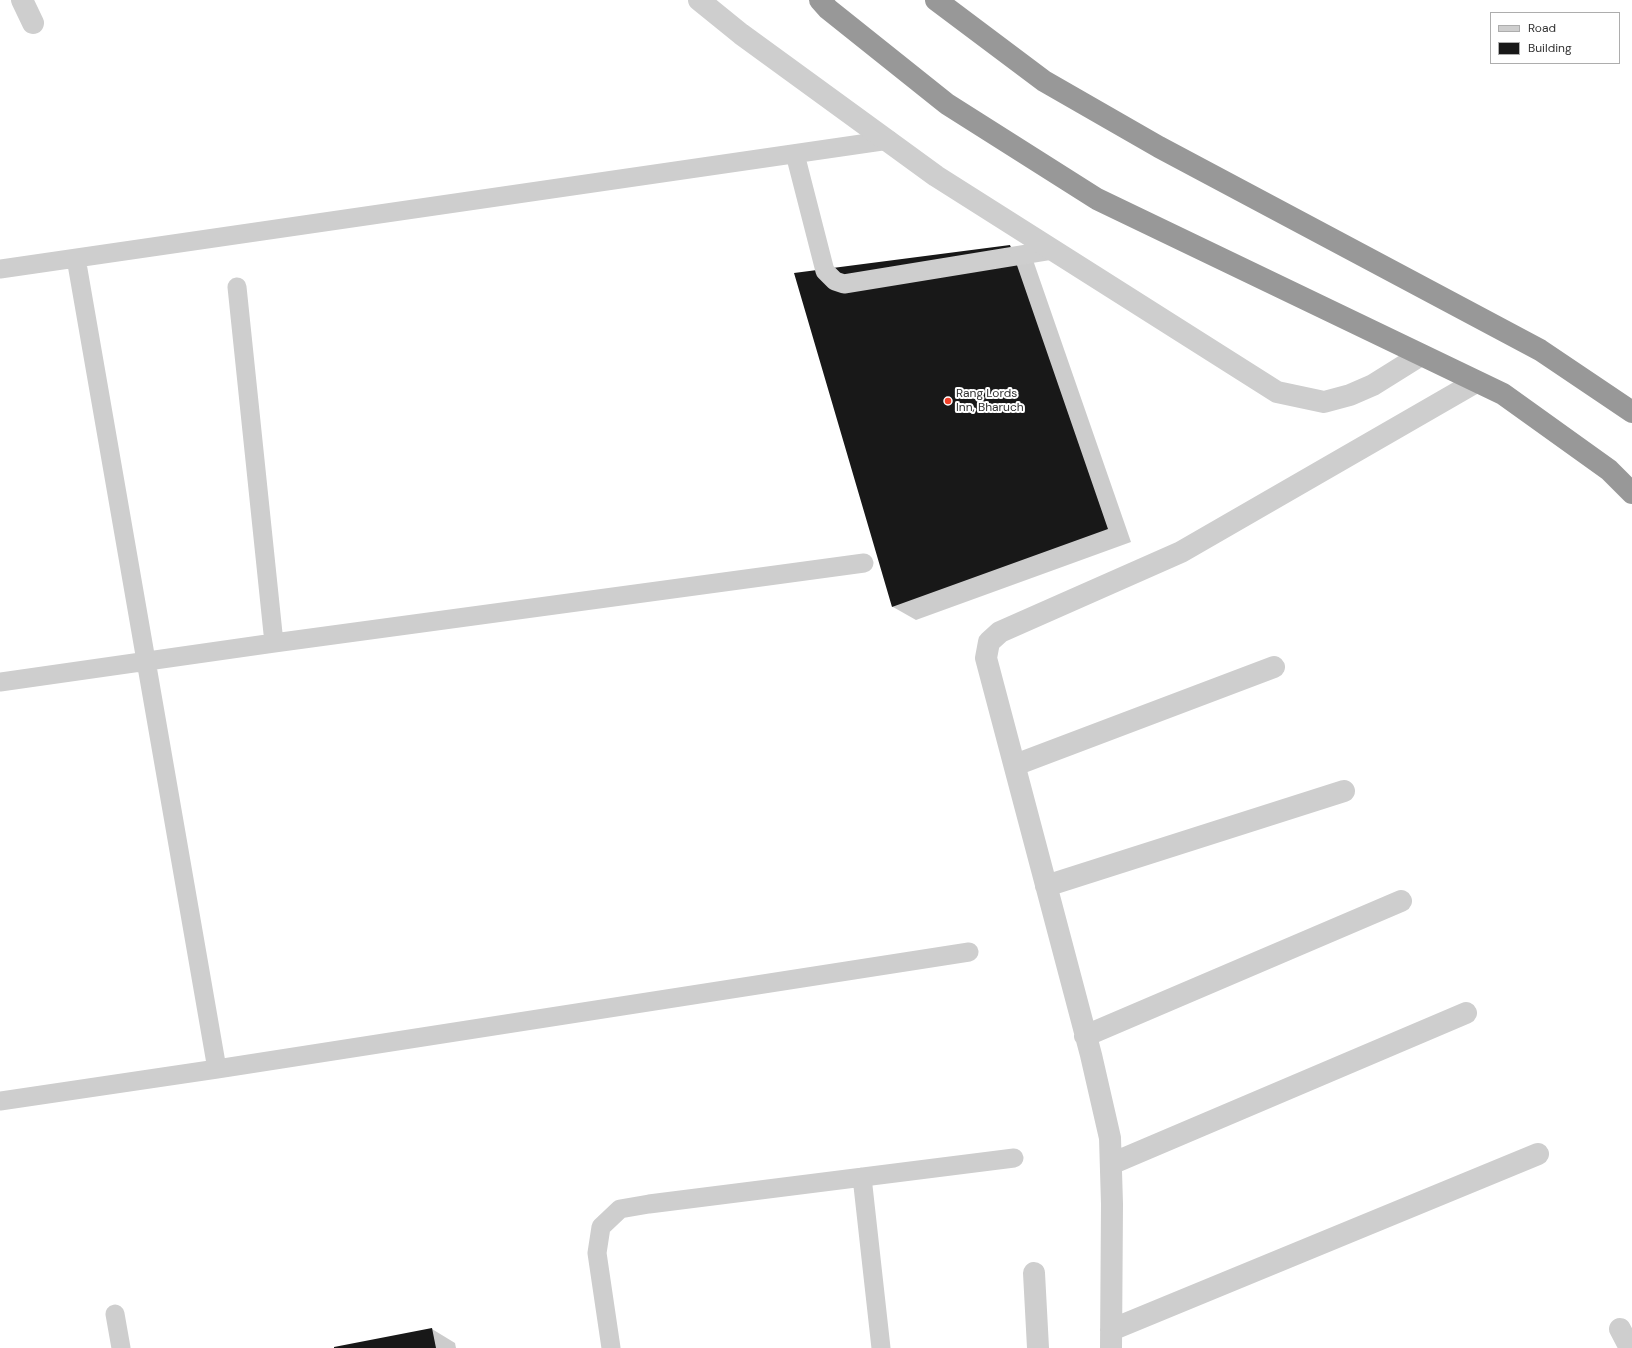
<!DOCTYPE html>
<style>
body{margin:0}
#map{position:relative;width:1632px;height:1348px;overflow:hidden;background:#fff;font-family:"DM Sans",sans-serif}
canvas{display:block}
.legend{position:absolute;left:1490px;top:12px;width:130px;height:52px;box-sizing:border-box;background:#fff;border:1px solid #adadad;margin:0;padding:5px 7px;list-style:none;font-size:12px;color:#313131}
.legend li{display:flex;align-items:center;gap:8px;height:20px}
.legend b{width:20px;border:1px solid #adadad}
</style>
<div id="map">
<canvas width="1632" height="1348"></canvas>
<ul class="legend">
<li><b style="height:5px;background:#cecece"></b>Road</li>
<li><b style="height:11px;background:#181818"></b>Building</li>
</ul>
</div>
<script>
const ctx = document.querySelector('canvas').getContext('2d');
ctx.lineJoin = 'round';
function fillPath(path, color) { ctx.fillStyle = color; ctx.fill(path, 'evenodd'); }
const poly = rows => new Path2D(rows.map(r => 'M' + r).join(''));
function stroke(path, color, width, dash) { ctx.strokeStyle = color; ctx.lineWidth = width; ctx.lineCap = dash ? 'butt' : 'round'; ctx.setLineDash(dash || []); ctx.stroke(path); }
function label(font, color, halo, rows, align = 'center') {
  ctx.font = font + ' "DM Sans",sans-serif'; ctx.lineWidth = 4; ctx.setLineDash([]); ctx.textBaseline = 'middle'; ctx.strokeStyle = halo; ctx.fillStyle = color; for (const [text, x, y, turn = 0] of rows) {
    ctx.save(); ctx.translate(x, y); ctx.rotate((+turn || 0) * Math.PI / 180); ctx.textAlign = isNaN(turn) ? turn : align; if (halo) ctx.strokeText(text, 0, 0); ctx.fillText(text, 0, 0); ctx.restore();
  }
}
fillPath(poly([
 [1010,246,1033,260,1131,542,916,620,893,607],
 [432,1329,455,1343,456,1348,336,1348]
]), '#0003');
fillPath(poly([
 [1010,245,1108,529,892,607,794,273],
 [432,1328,436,1348,334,1348,334,1347]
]), '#181818');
stroke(poly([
 [795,154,825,271,835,281,844,284,1052,250],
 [76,258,217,1069],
 [0,269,889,140],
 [237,287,274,643],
 [0,682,274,643,864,563],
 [0,1101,217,1069,969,952],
 [862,1177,881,1348],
 [115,1314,121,1348],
 [611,1348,597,1253,601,1227,620,1209,649,1204,1014,1158]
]), '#cecece', 19);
stroke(poly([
 [22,0,33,23],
 [699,0,741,34,936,176,1277,392,1324,402,1350,395,1373,385,1421,355],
 [1015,765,1274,667],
 [1046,886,1344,791],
 [1085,1036,1401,901],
 [1111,1164,1466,1013],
 [1034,1273,1038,1348],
 [1620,1329,1630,1348],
 [1111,1330,1538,1154],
 [1111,1348,1112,1204,1110,1138,1091,1055,986,658,989,642,1000,632,1181,552,1476,382]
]), '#cecece', 22);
stroke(poly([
 [820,0,828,9,947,104,1097,199,1503,394,1609,470,1632,493],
 [936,0,1044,81,1159,147,1540,350,1632,412]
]), '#989898', 22);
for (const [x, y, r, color] of [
 [948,401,4,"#f24029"]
]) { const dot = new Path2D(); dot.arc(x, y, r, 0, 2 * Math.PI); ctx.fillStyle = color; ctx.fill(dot); stroke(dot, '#fff', 1.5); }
label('12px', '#313131', '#fff', [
 ["Rang Lords",956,394],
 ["Inn, Bharuch",956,408]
], 'left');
</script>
